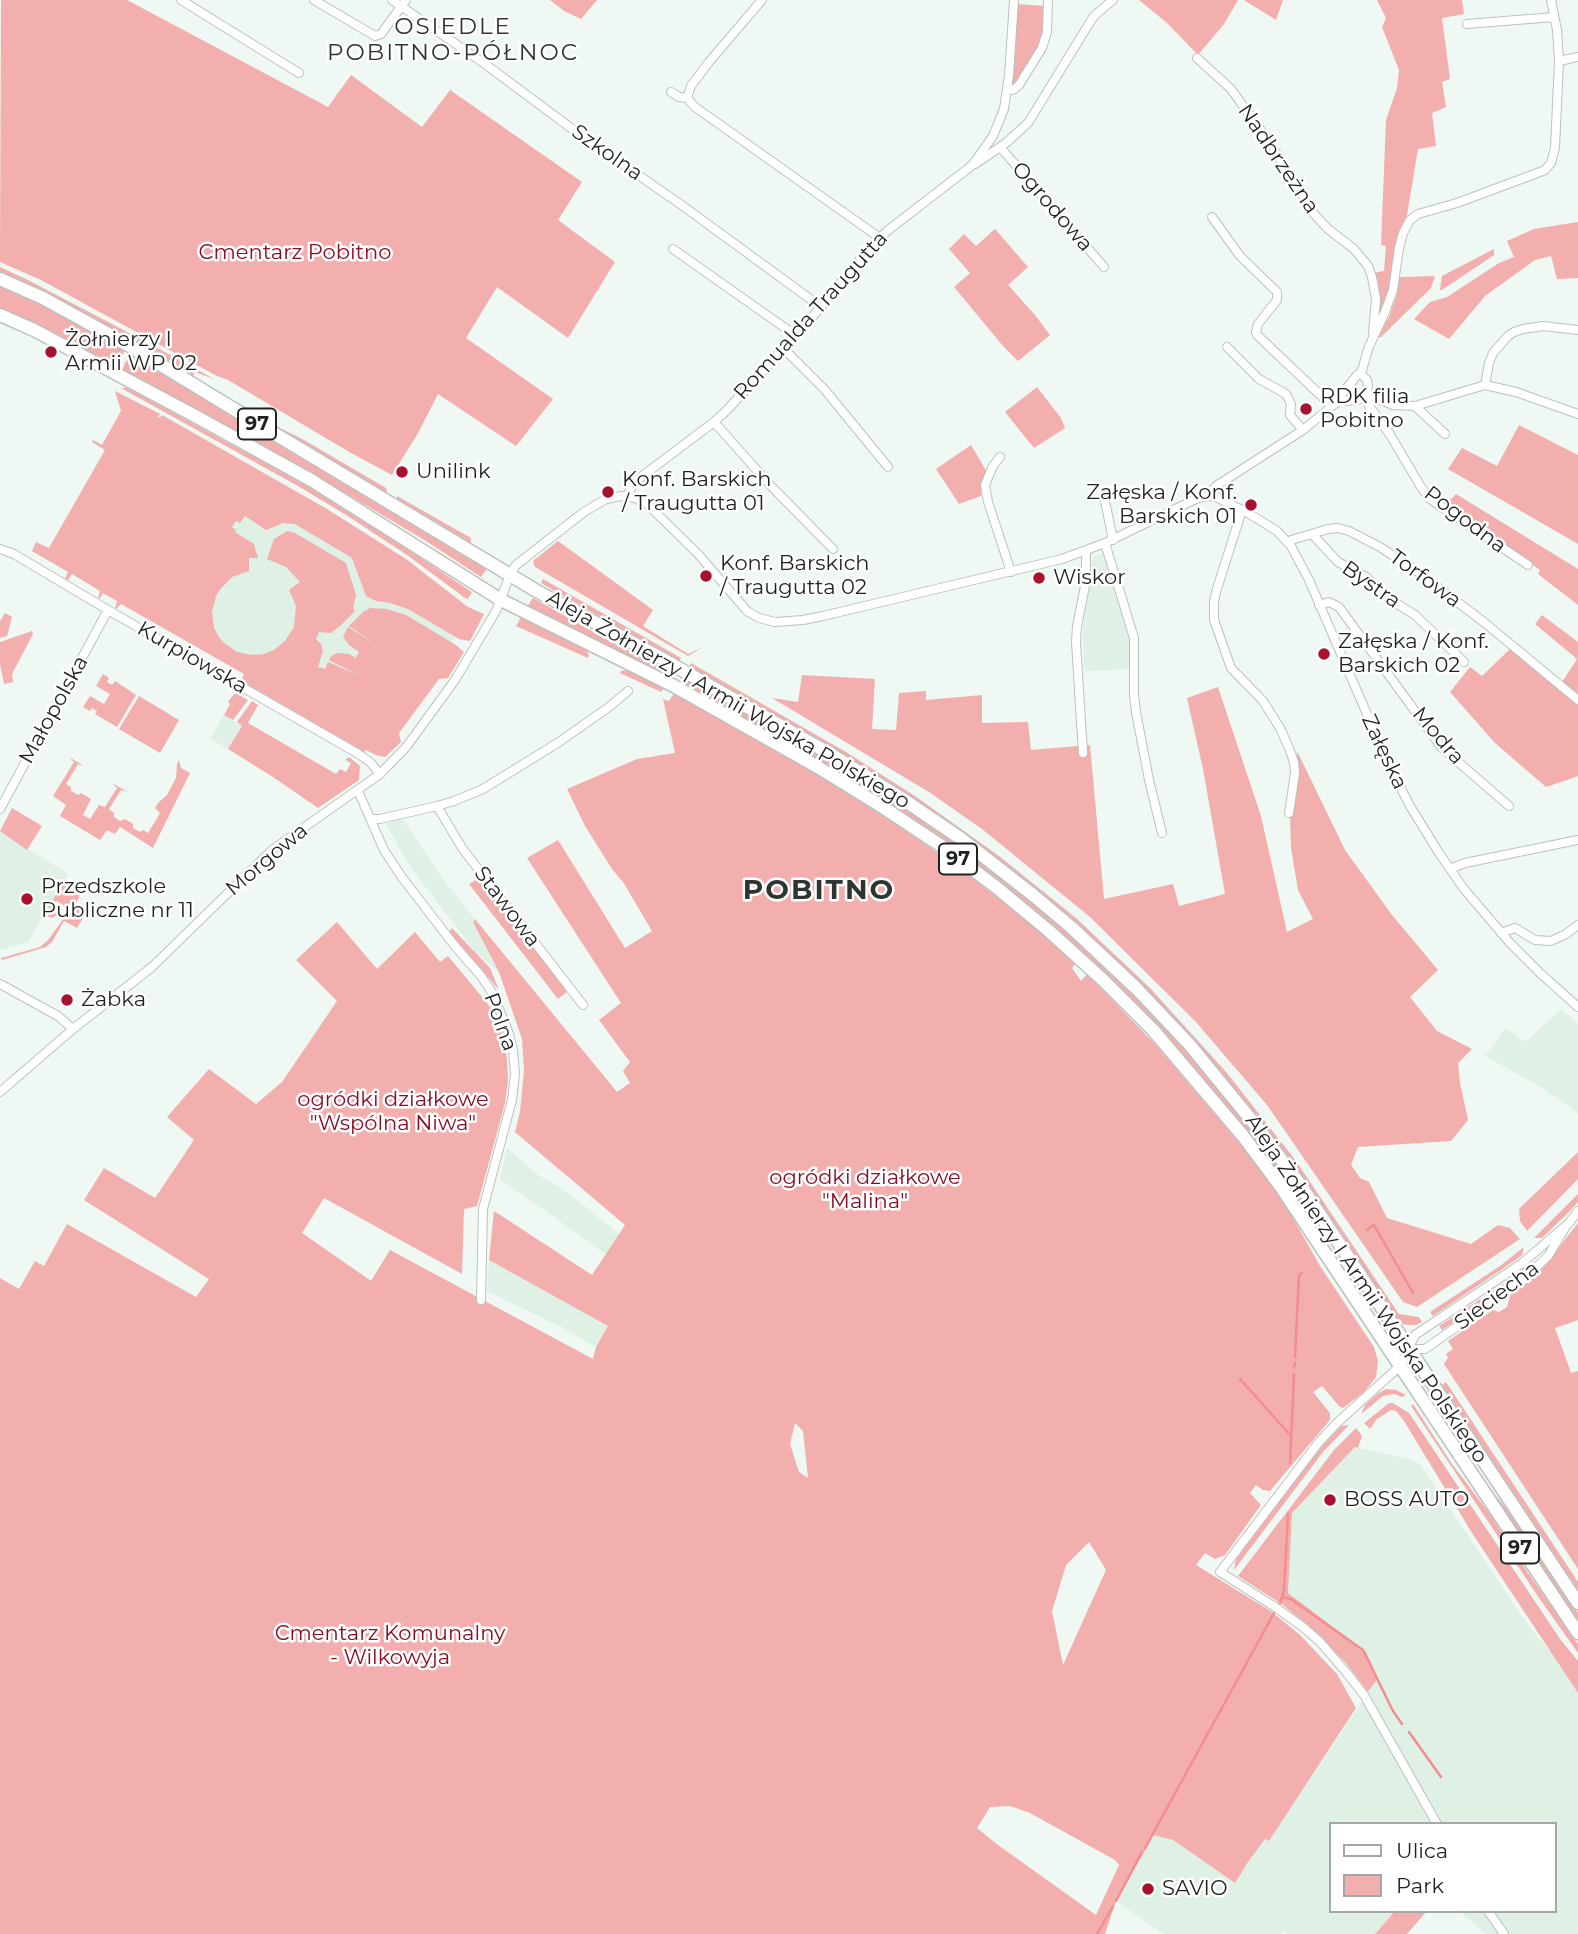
<!DOCTYPE html>
<meta charset="utf-8">
<style>
body{margin:0}
#map{position:relative;width:1578px;height:1934px;overflow:hidden;background:#eff8f2;font-family:Montserrat,sans-serif}
canvas{display:block}
.legend{position:absolute;left:1329px;top:1822px;width:228px;height:91px;box-sizing:border-box;background:#fff;border:2px solid #a5a7a6;margin:0;padding:9px 12px;list-style:none;font-size:21px;color:#1f2320}
.legend li{display:flex;align-items:center;gap:14px;height:35px}
.legend b{width:35px;border:2px solid #a5a7a6}
</style>
<div id="map">
<canvas width="1578" height="1934"></canvas>
<ul class="legend">
<li><b style="height:9px;background:#fff"></b>Ulica</li>
<li><b style="height:19px;background:#f2afae"></b>Park</li>
</ul>
</div>
<script>
const ctx = document.querySelector('canvas').getContext('2d');
ctx.lineJoin = 'round';
function fillPath(path, color) { ctx.fillStyle = color; ctx.fill(path, 'evenodd'); }
const poly = rows => new Path2D(rows.map(r => 'M' + r).join(''));
function stroke(path, color, width, dash) { ctx.strokeStyle = color; ctx.lineWidth = width; ctx.lineCap = dash ? 'butt' : 'round'; ctx.setLineDash(dash || []); ctx.stroke(path); }
function label(font, color, halo, rows, align = 'center') {
  ctx.font = font + ' Montserrat,sans-serif'; ctx.lineWidth = 5; ctx.setLineDash([]); ctx.textBaseline = 'middle'; ctx.strokeStyle = halo; ctx.fillStyle = color; for (const [text, x, y, turn = 0] of rows) {
    ctx.save(); ctx.translate(x, y); ctx.rotate((+turn || 0) * Math.PI / 180); ctx.textAlign = isNaN(turn) ? turn : align; if (halo) ctx.strokeText(text, 0, 0); ctx.fillText(text, 0, 0); ctx.restore();
  }
}
fillPath(poly([
 [255,491,383,567,457,634,389,747,169,628],
 [1105,552,1130,637,1131,669,1084,671,1083,628,1093,557],
 [224,715,242,726,228,749,210,738],
 [402,818,442,878,475,919,473,922,499,972,476,953,409,865,386,824],
 [0,831,68,874,28,942,0,950],
 [1561,1009,1578,1024,1578,1113,1541,1087,1485,1056,1506,1028,1526,1042],
 [507,1148,538,1175,561,1188,619,1234,606,1254,500,1179],
 [489,1260,609,1326,596,1347,563,1328,487,1291],
 [1355,1447,1413,1460,1420,1464,1525,1621,1552,1654,1578,1693,1578,1934,1486,1934,1459,1911,1555,1911,1555,1824,1331,1824,1331,1911,1395,1911,1375,1934,1288,1934,1283,1930,1280,1934,1164,1934,1117,1902,1154,1834,1173,1840,1234,1883,1248,1862,1266,1838,1269,1840,1378,1678,1366,1652,1288,1594,1292,1513]
]), '#dff0e5');
fillPath(poly([
 [1,0,127,0,328,107,351,75,422,127,450,90,582,182,558,220,615,262,568,338,497,287,466,338,553,399,516,446,438,394,417,435,392,475,351,453,228,380,217,376,41,280,0,262],
 [550,0,597,0,581,19,564,11],
 [1139,0,1238,0,1224,24,1198,55,1167,23],
 [1244,0,1283,0,1276,20],
 [1377,0,1462,0,1464,14,1442,18,1450,79,1442,82,1446,107,1432,113,1436,146,1418,149,1407,215,1396,242,1393,283,1375,329,1373,273,1384,271,1386,246,1381,245,1386,120,1397,88,1399,70,1382,27,1386,18],
 [1016,4,1045,6,1044,37,1015,87,1009,88],
 [1578,222,1578,278,1557,279,1551,256,1535,260,1485,296,1449,339,1414,319,1430,302,1447,297,1499,263,1514,257,1507,241,1534,229],
 [995,229,1028,267,1008,285,1035,315,1050,335,1018,361,1003,346,954,287,970,273,949,249,964,234,976,246],
 [1494,249,1494,255,1442,290,1440,290,1442,276],
 [0,267,26,279,133,335,131,339,58,299,0,272],
 [1435,276,1431,288,1381,337,1376,337,1389,317,1397,294,1399,277],
 [0,285,43,305,125,350,116,368,44,329,0,308],
 [139,338,176,358,214,379,195,372,193,376,136,342],
 [130,353,276,443,488,567,481,577,426,541,347,494,245,436,122,370],
 [1037,387,1061,418,1065,428,1034,448,1005,412],
 [121,388,128,388,308,486,359,517,472,592,468,599,465,598,407,555,346,515,298,486],
 [115,391,160,414,158,417,159,418,162,415,327,509,406,559,468,607,484,614,470,641,459,639,408,609,390,603,376,601,366,596,352,558,295,524,283,523,266,530,245,516,240,523,236,521,232,527,236,530,235,532,254,544,258,558,249,558,249,571,232,577,221,588,216,596,212,612,214,628,219,637,223,642,237,652,252,655,264,654,274,650,285,641,294,627,296,606,289,590,300,582,286,567,267,559,274,539,287,531,295,533,346,563,356,595,353,609,355,611,340,626,331,633,319,632,316,639,321,644,323,651,318,667,325,669,328,662,358,675,329,660,331,656,337,653,349,654,356,658,359,652,349,645,343,637,348,627,375,644,349,626,363,612,370,608,387,609,406,615,456,645,464,652,448,678,439,679,399,733,401,742,385,757,376,755,366,750,364,752,241,681,244,674,121,604,117,608,115,608,117,601,103,593,100,598,98,598,100,591,72,574,68,580,65,579,68,572,32,551,36,542,49,548,105,450,92,442,93,440,102,445,121,411],
 [274,425,304,440,386,488,387,491,385,492],
 [1519,425,1578,455,1578,544,1448,469,1462,448,1497,466],
 [971,445,987,472,981,496,959,504,936,469],
 [1456,494,1578,569,1578,605,1538,574,1540,570,1446,504],
 [397,496,471,538,471,543,397,499],
 [558,541,653,610,643,626,688,654,703,647,688,656,535,567,533,561],
 [543,579,681,658,679,662,541,583],
 [533,598,615,644,673,672,670,678,527,607],
 [5,613,12,617,7,636,0,638,0,621],
 [1542,615,1578,642,1578,695,1562,682,1577,659,1535,624],
 [521,617,586,649,589,655,588,658,516,626],
 [32,631,33,634,12,674,13,682,4,684,0,664,0,642],
 [1511,648,1578,704,1578,776,1546,787,1495,743,1450,692,1470,667,1482,676],
 [691,663,846,752,915,796,999,856,1076,918,1150,988,1227,1073,1296,1161,1399,1314,1419,1317,1422,1322,1416,1325,1408,1325,1403,1324,1396,1317,1314,1194,1276,1141,1234,1088,1209,1059,1056,907,950,824,689,667],
 [628,670,664,688,661,692,620,673,621,671],
 [103,674,109,678,107,682,112,685,115,681,136,695,117,727,95,714,97,711,92,708,90,711,83,707,90,696,104,704,110,694,96,686],
 [802,675,875,679,872,729,896,730,899,693,926,691,926,700,982,695,982,723,1028,722,1031,750,1090,745,1104,899,1173,884,1179,906,1225,894,1203,769,1187,698,1218,687,1261,816,1287,932,1313,919,1298,890,1291,848,1290,816,1297,777,1297,751,1345,850,1392,915,1438,970,1410,997,1437,1031,1472,1049,1458,1063,1460,1083,1468,1120,1451,1141,1358,1147,1351,1165,1360,1178,1369,1182,1387,1218,1471,1244,1498,1225,1510,1228,1520,1239,1417,1307,1403,1302,1267,1105,1196,1022,1090,917,982,829,929,792,772,698,798,702],
 [683,678,854,775,900,804,1003,878,1088,951,1168,1030,1231,1103,1288,1178,1380,1315,1379,1316,1327,1237,1228,1108,1168,1039,1106,975,1062,935,1022,901,680,683],
 [235,693,248,700,233,720,224,715,230,704,228,702],
 [674,693,815,773,883,815,968,874,1046,937,1076,963,1072,968,1081,981,1087,974,1156,1045,1247,1152,1284,1202,1320,1266,1374,1347,1378,1361,1376,1377,1364,1392,1343,1408,1339,1406,1322,1386,1313,1392,1330,1413,1330,1420,1270,1491,1263,1490,1256,1485,1250,1493,1261,1505,1225,1555,1215,1559,1205,1553,1196,1565,1272,1612,1300,1635,1337,1674,1356,1708,1269,1841,1265,1839,1248,1862,1235,1883,1173,1840,1154,1835,1116,1901,1105,1934,0,1934,0,1278,19,1289,35,1261,44,1266,67,1224,196,1297,209,1279,84,1200,104,1168,155,1198,194,1140,167,1117,209,1069,256,1104,282,1082,337,1001,296,960,337,922,377,969,415,932,440,962,448,956,492,1009,503,1035,507,1059,508,1080,505,1103,477,1206,464,1209,462,1274,324,1198,302,1233,371,1281,390,1250,593,1359,596,1347,608,1326,489,1260,494,1211,592,1275,625,1225,515,1132,520,1112,524,1071,522,1039,499,972,473,922,475,919,617,1092,630,1083,623,1071,630,1062,599,1020,621,1003,527,858,558,840,625,948,652,931,623,882,612,869,585,826,567,789,637,759,675,753,663,699,669,701],
 [795,1423,803,1431,808,1478,799,1472,790,1444],
 [1089,1542,1106,1570,1063,1665,1052,1611,1066,1565],
 [1010,1806,1030,1813,1115,1860,1119,1865,1096,1915,998,1845,977,1828,990,1807],
 [139,696,179,720,160,753,119,729],
 [252,701,258,705,248,723,336,774,340,769,346,772,351,763,345,760,349,757,360,766,359,780,318,808,273,777,228,749,242,726,237,722],
 [69,757,84,766,78,764,66,784,71,787,71,791,78,795,81,793,91,799,83,815,90,819,99,805,105,807,117,788,112,783,128,792,121,790,109,809,114,813,114,817,120,821,125,819,133,824,133,828,140,832,143,830,148,833,160,813,155,808,158,803,167,795,176,778,177,764,179,760,181,768,190,773,153,848,120,827,115,834,107,830,100,840,60,816,66,805,53,796,74,762],
 [12,808,42,826,27,850,0,831],
 [481,877,569,990,558,999,469,884],
 [62,884,80,895,75,906,86,913,77,928,64,921,52,942,46,947,2,960,1,958,40,947,48,940,64,918,71,917,78,918,80,914,56,901,53,905,60,909,60,913,52,918,44,915],
 [452,928,490,968,499,990,449,932],
 [1578,1152,1578,1179,1527,1231,1520,1221,1519,1209],
 [1578,1194,1578,1202,1564,1217,1542,1238,1534,1238],
 [1578,1223,1578,1320,1555,1328,1571,1373,1578,1371,1578,1569,1444,1364,1448,1358,1446,1354,1453,1349,1448,1341,1493,1310,1499,1312,1507,1307,1510,1296,1539,1272],
 [1524,1247,1522,1255,1514,1261,1433,1316,1430,1312,1500,1266],
 [1533,1259,1518,1276,1487,1301,1442,1330,1439,1326,1511,1279],
 [1446,1382,1578,1582,1578,1591,1441,1386],
 [1386,1389,1396,1390,1406,1395,1402,1397,1394,1394,1383,1396,1361,1414,1365,1405,1377,1394],
 [1389,1403,1393,1403,1409,1413,1560,1639,1578,1661,1578,1693,1472,1533,1404,1421,1396,1411,1391,1410,1377,1419,1370,1429,1364,1423],
 [1413,1404,1452,1464,1490,1514,1524,1567,1578,1644,1578,1653,1539,1598,1411,1406],
 [1349,1425,1323,1452,1234,1570,1236,1559,1312,1457,1341,1426],
 [1356,1428,1362,1436,1358,1448,1355,1447,1292,1513,1288,1593,1366,1652,1378,1678,1368,1692,1346,1663,1314,1631,1283,1605,1238,1576,1334,1450],
 [1488,1486,1514,1518,1578,1613,1578,1623,1487,1487],
 [1395,1911,1427,1911,1407,1934,1375,1934]
]), '#f2afae');
stroke(poly([
 [1367,1230,1374,1225,1413,1293],
 [1295,1357,1299,1275,1302,1273],
 [1294,1367,1295,1363],
 [1240,1379,1291,1436],
 [1290,1463,1294,1374],
 [1282,1597,1291,1599,1363,1650,1393,1711,1402,1724],
 [1280,1603,1284,1591,1288,1514],
 [1409,1732,1441,1777],
 [1145,1848,1274,1613],
 [1116,1901,1142,1852],
 [1097,1934,1113,1906]
]), '#f38d8e', 2.5);
const street = poly([
 [181,0,299,73],
 [314,0,375,36,381,34,406,0],
 [392,0,485,64,575,131,683,206,821,307],
 [1467,24,1554,17],
 [1197,58,1231,89,1272,146,1314,214,1328,229,1354,249,1368,266,1372,277,1376,299,1373,333],
 [1559,61,1578,57],
 [1007,90,1013,90,1019,85,1042,48,1047,32,1048,0],
 [671,92,679,97,687,98,695,107,880,238],
 [687,98,691,86,709,62,762,0],
 [1000,147,1104,267],
 [975,164,1006,143,1028,123,1087,27,1094,16,1113,0],
 [1212,217,1240,256,1277,292,1277,300,1258,324,1256,332,1257,335,1332,406],
 [673,249,795,335],
 [1227,347,1259,379,1286,394,1291,404,1290,415,1303,430],
 [783,348,825,390,888,467],
 [1358,374,1361,374,1367,380,1368,385,1366,394,1358,400,1345,401,1342,398,1341,395,1358,374],
 [1361,374,1368,349,1385,312,1393,290,1399,248,1403,233,1410,220,1418,214,1457,203,1532,175,1545,170,1551,163,1555,148,1559,61,1557,30,1551,0],
 [1485,385,1489,363,1493,353,1508,336,1514,332,1523,329,1543,326,1578,330],
 [1366,394,1393,405,1415,406,1485,385,1516,392,1578,414],
 [1371,397,1369,406,1389,433,1421,487,1430,499,1528,565],
 [1415,406,1445,434],
 [714,422,770,485,833,549],
 [1000,457,993,466,985,485,988,502,1011,572],
 [627,496,631,488,637,480,714,422,728,409,814,315,861,258,887,231,970,167,976,160,993,136,1004,109,1009,75,1014,0],
 [1209,496,1212,490,1216,486,1303,430,1342,398],
 [1105,501,1113,540],
 [1242,510,1216,592,1214,602,1214,620,1231,668,1263,701,1280,728,1289,748,1294,762,1295,773,1289,813],
 [1312,534,1338,562,1366,577,1391,600,1415,615,1464,662],
 [1288,541,1328,529,1338,528,1349,531,1380,547,1418,572,1485,623,1578,700],
 [1105,543,1134,638,1134,695,1136,712,1149,780,1162,833],
 [0,549,14,554,108,610,357,753,370,762,380,774],
 [1319,605,1329,602,1339,607,1442,748,1509,806],
 [1083,753,1076,642,1077,626,1086,581,1086,552],
 [358,791,384,850,401,876,454,945,481,976,493,994,508,1031,513,1050,515,1074,512,1100,483,1209,481,1300],
 [437,806,462,848,583,1005],
 [0,809,108,610],
 [372,819,380,819,437,806,454,801,483,789,559,742,609,707,628,691],
 [1450,869,1465,863,1578,840],
 [1501,933,1515,928,1535,940,1551,941,1566,934,1578,925],
 [0,984,58,1016,73,1029],
 [0,1092,73,1029,152,967,272,850,380,774,407,746,455,680,496,611,510,575,516,565,584,512,606,499,621,496,635,498,647,504,698,554,747,611,759,618,775,622,803,620,823,616,1062,559,1105,543,1198,498,1209,496,1216,497,1248,513,1277,531,1291,546,1309,580,1389,765,1410,806,1439,853,1464,889,1510,943,1541,974,1578,1007],
 [1409,1349,1425,1349,1522,1281,1548,1256,1565,1228],
 [1437,1824,1364,1695,1346,1672,1320,1642,1303,1627,1275,1607,1220,1572,1319,1442,1338,1422,1400,1366,1415,1335,1521,1264,1569,1223,1578,1211],
 [1488,1911,1504,1934]
]);
const primary = poly([
 [0,279,43,298,130,346,265,428,535,590,659,657,832,755,901,798,960,838,1033,895,1071,927,1136,988,1189,1044,1257,1127,1299,1183,1578,1603],
 [0,315,34,330,197,417,311,480,501,600,674,686,816,766,881,806,940,845,996,887,1049,931,1103,980,1153,1030,1243,1136,1281,1187,1578,1633]
]);
stroke(street, '#bac3bd', 10);
stroke(primary, '#bac3bd', 15);
stroke(street, '#fff', 8);
stroke(primary, '#fff', 12);
for (const [x, y, r, color] of [
 [51,352,7,"#a9112e"],
 [1306,409,7,"#a9112e"],
 [402,472,7,"#a9112e"],
 [608,492,7,"#a9112e"],
 [1251,505,7,"#a9112e"],
 [706,576,7,"#a9112e"],
 [1039,578,7,"#a9112e"],
 [1324,654,7,"#a9112e"],
 [27,899,7,"#a9112e"],
 [67,1000,7,"#a9112e"],
 [1330,1500,7,"#a9112e"],
 [1148,1889,7,"#a9112e"]
]) { const dot = new Path2D(); dot.arc(x, y, r, 0, 2 * Math.PI); ctx.fillStyle = color; ctx.fill(dot); stroke(dot, '#fff', 2.5); }
for (const [x, y, w] of [
 [257,424,38],
 [958,859,38],
 [1520,1548,38]
]) { const box = new Path2D(); box.roundRect(x - w / 2, y - 15.5, w, 31, 5); ctx.fillStyle = '#fff'; ctx.fill(box); stroke(box, '#1f2320', 2); }
label('bold 19px', '#1f2320', null, [
 ["97",257,424],
 ["97",958,859],
 ["97",1520,1548]
]);
label('21px', '#1f2320', '#fff', [
 ["Szkolna",607,153,35],
 ["Nadbrzeżna",1278,159,56],
 ["Ogrodowa",1052,207,49],
 ["Romualda Traugutta",811,316,-48],
 ["Pogodna",1465,520,37],
 ["Torfowa",1425,579,36],
 ["Bystra",1371,585,35],
 ["Kurpiowska",192,658,30],
 ["Aleja Żołnierzy I Armii Wojska Polskiego",728,700,30],
 ["Małopolska",54,710,-61],
 ["Modra",1438,736,50],
 ["Załęska",1384,752,65],
 ["Morgowa",267,860,-40],
 ["Stawowa",507,907,53],
 ["Polna",500,1022,70],
 ["Aleja Żołnierzy I Armii Wojska Polskiego",1366,1289,56],
 ["Sieciecha",1497,1296,-37]
]);
label('21px', '#8a0d24', '#fff', [
 ["Cmentarz Pobitno",295,253],
 ["ogródki działkowe",393,1100],
 ["\"Wspólna Niwa\"",393,1124],
 ["ogródki działkowe",865,1178],
 ["\"Malina\"",865,1202],
 ["Cmentarz Komunalny",390,1634],
 ["- Wilkowyja",390,1658]
]);
label('21px', '#1f2320', '#fff', [
 ["Żołnierzy I",65,340],
 ["Armii WP 02",65,364],
 ["RDK filia",1320,397],
 ["Pobitno",1320,421],
 ["Unilink",416,472],
 ["Konf. Barskich",622,480],
 ["/ Traugutta 01",622,504],
 ["Załęska / Konf.",1237,493,"right"],
 ["Barskich 01",1237,517,"right"],
 ["Konf. Barskich",720,564],
 ["/ Traugutta 02",720,588],
 ["Wiskor",1053,578],
 ["Załęska / Konf.",1338,642],
 ["Barskich 02",1338,666],
 ["Przedszkole",41,887],
 ["Publiczne nr 11",41,911],
 ["Żabka",81,1000],
 ["BOSS AUTO",1344,1500],
 ["SAVIO",1162,1889]
], 'left');
ctx.letterSpacing = '2px';
label('23px', '#2e3530', '#fff', [
 ["OSIEDLE",453,27],
 ["POBITNO-PÓŁNOC",453,53]
]);
ctx.letterSpacing = '0px';
ctx.letterSpacing = '2px';
label('bold 28px', '#2e3530', '#fff', [
 ["POBITNO",819,891]
]);
ctx.letterSpacing = '0px';
</script>
